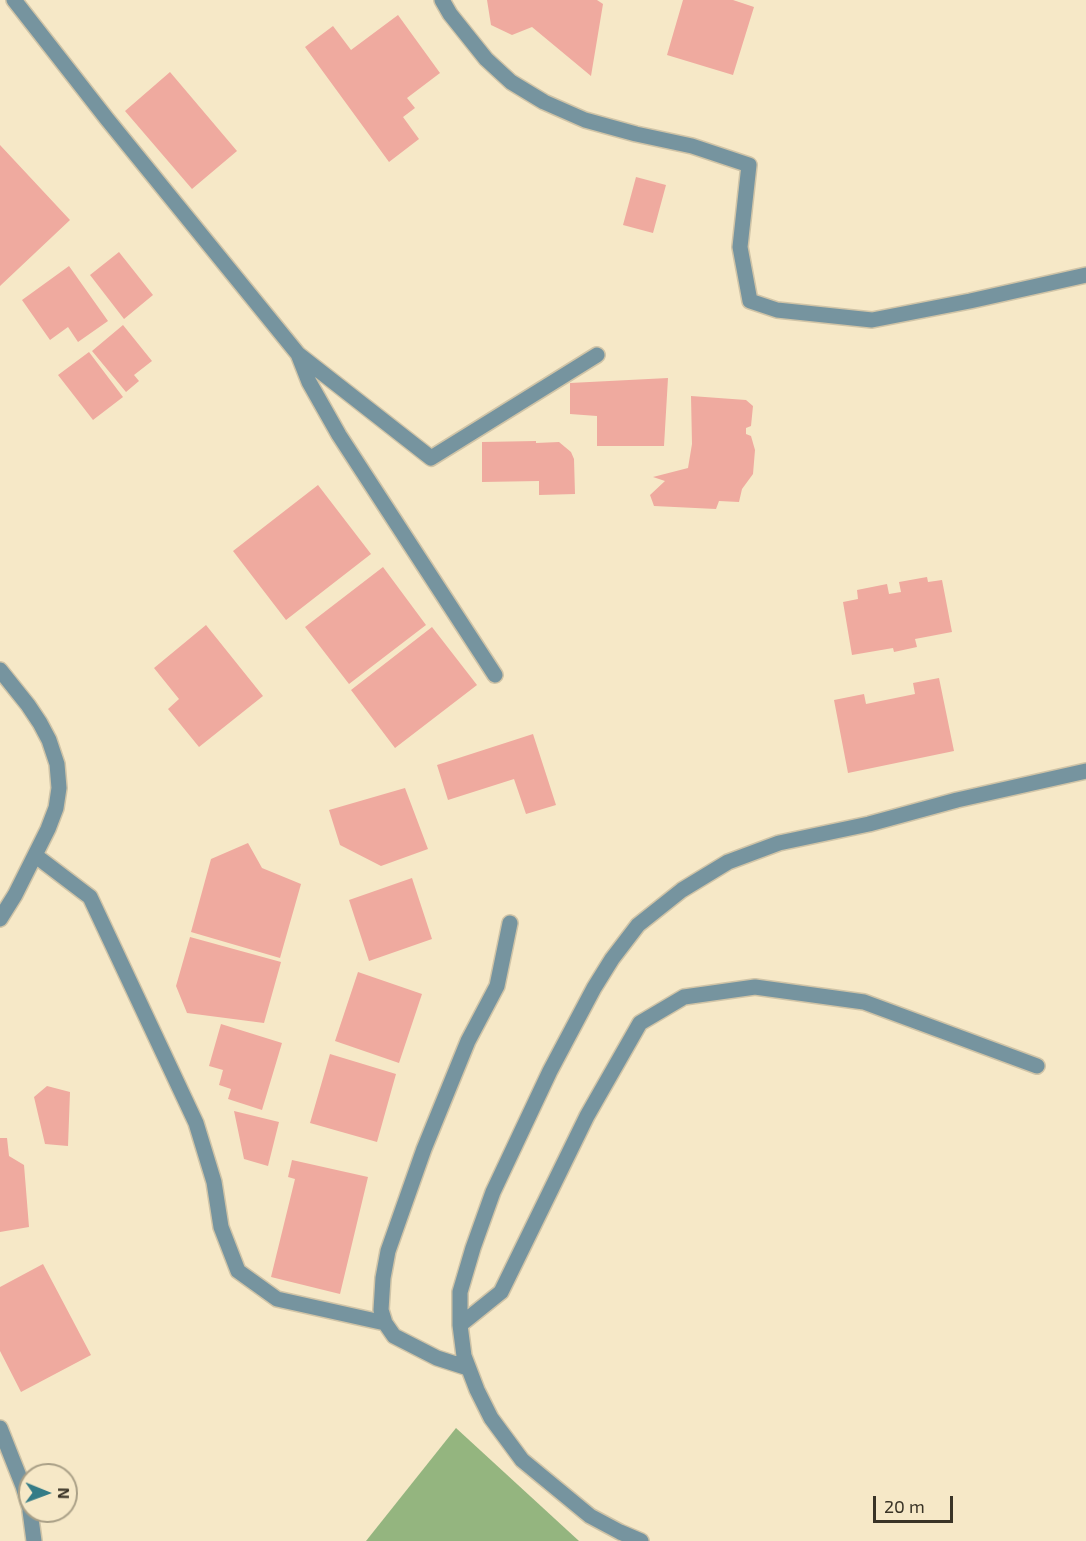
<!DOCTYPE html>
<style>
body{margin:0}
#map{position:relative;width:1086px;height:1541px;overflow:hidden;background:#f6e8c7;font-family:"Exo 2",sans-serif}
canvas{display:block}
.north{position:absolute;left:18px;top:1463px;width:60px;height:60px;box-sizing:border-box;background:#f6e8c7;border:2px solid #aaa087;border-radius:50%;rotate:91deg;font-size:16px;font-weight:700;line-height:24px;text-align:center;color:#393326}
.north::after{content:'';display:block;margin:auto;width:21px;height:27px;background:#357c87;clip-path:polygon(50% 0,100% 100%,50% 72%,0 100%)}
.scale{position:absolute;left:873px;top:1496px;width:80px;height:27px;box-sizing:border-box;border:3px solid #393326;border-top:0;padding-left:8px;font-size:18px;line-height:21px;white-space:nowrap;color:#393326;-webkit-text-stroke:4px #f6e8c7;paint-order:stroke}
</style>
<div id="map">
<canvas width="1086" height="1541"></canvas>
<div class="north">N</div>
<div class="scale">20 m</div>
</div>
<script>
const ctx = document.querySelector('canvas').getContext('2d');
ctx.lineJoin = 'round';
function fillPath(path, color) { ctx.fillStyle = color; ctx.fill(path, 'evenodd'); }
const poly = rows => new Path2D(rows.map(r => 'M' + r).join(''));
function stroke(path, color, width, dash) { ctx.strokeStyle = color; ctx.lineWidth = width; ctx.lineCap = dash ? 'butt' : 'round'; ctx.setLineDash(dash || []); ctx.stroke(path); }
fillPath(poly([
 [456,1428,579,1541,366,1541]
]), '#94b57f');
fillPath(poly([
 [487,0,597,0,603,4,591,76,532,27,512,35,491,25],
 [683,0,733,0,754,7,733,75,667,55],
 [398,15,440,73,407,98,415,108,403,117,419,139,389,162,305,47,333,26,351,50],
 [170,72,237,151,192,189,125,111],
 [0,145,70,220,0,286],
 [636,177,666,185,653,233,623,225],
 [119,252,153,295,124,319,90,275],
 [69,266,108,321,78,342,68,327,50,340,22,300],
 [123,325,152,361,134,375,139,381,126,392,92,351],
 [89,352,123,397,93,420,58,375],
 [668,378,664,446,597,446,597,416,570,414,570,383],
 [691,396,746,400,753,406,751,426,746,428,746,434,751,436,755,450,753,474,742,489,739,502,719,501,716,509,654,506,650,495,665,481,653,477,688,468,692,444],
 [536,441,536,443,559,442,571,452,574,459,575,494,539,495,539,481,482,482,482,442],
 [318,485,371,554,286,620,233,551],
 [383,567,426,625,349,684,305,627],
 [927,577,928,582,942,580,952,632,915,639,917,647,894,652,893,648,852,655,843,602,858,599,857,590,887,584,889,594,901,592,899,582],
 [206,625,263,696,199,747,168,709,179,699,154,668],
 [432,627,477,685,395,748,351,690],
 [939,678,954,751,848,773,834,700,864,694,866,704,915,694,913,683],
 [533,734,556,805,526,814,514,779,448,800,437,765],
 [405,788,428,849,381,866,340,845,329,810],
 [248,843,262,868,301,884,280,958,191,932,211,859],
 [412,878,432,939,369,961,349,900],
 [190,937,281,962,264,1023,187,1013,176,986],
 [358,972,422,994,399,1063,335,1041],
 [221,1024,282,1043,262,1110,228,1099,231,1089,219,1085,223,1070,209,1066],
 [330,1054,396,1074,377,1142,310,1123],
 [47,1086,70,1092,68,1146,45,1144,34,1097],
 [234,1111,279,1122,268,1166,244,1159],
 [0,1138,7,1138,9,1156,24,1165,29,1227,0,1232],
 [292,1160,368,1177,340,1294,271,1277,295,1179,288,1177],
 [43,1264,91,1355,21,1392,0,1351,0,1287]
]), '#efaa9f');
const minor = poly([
 [14,0,107,119,298,354,309,382,339,435,495,675],
 [442,0,450,14,486,59,511,82,544,102,585,120,636,134,692,146,749,165,740,247,750,301,777,310,872,320,970,301,1086,275],
 [298,354,431,458,597,355],
 [0,670,28,705,40,723,49,740,57,764,59,788,56,808,48,829,15,895,0,919],
 [36,856,90,897,196,1123,214,1182,221,1227,238,1271,277,1299,385,1323],
 [460,1325,501,1292,587,1116,640,1023,684,997,755,987,864,1002,1037,1066],
 [468,1368,437,1358,394,1336,385,1323,381,1310,383,1278,388,1251,424,1149,468,1041,497,986,510,923],
 [0,1428,23,1486,30,1509],
 [30,1511,34,1541],
 [641,1541,620,1532,590,1516,522,1460,491,1418,477,1390,464,1356,460,1325,460,1292,473,1248,493,1192,550,1071,594,988,612,959,638,925,682,890,728,862,779,843,869,824,957,800,1086,771]
]);
stroke(minor, '#d0c4a7', 18);
stroke(minor, '#76949f', 15);
</script>
